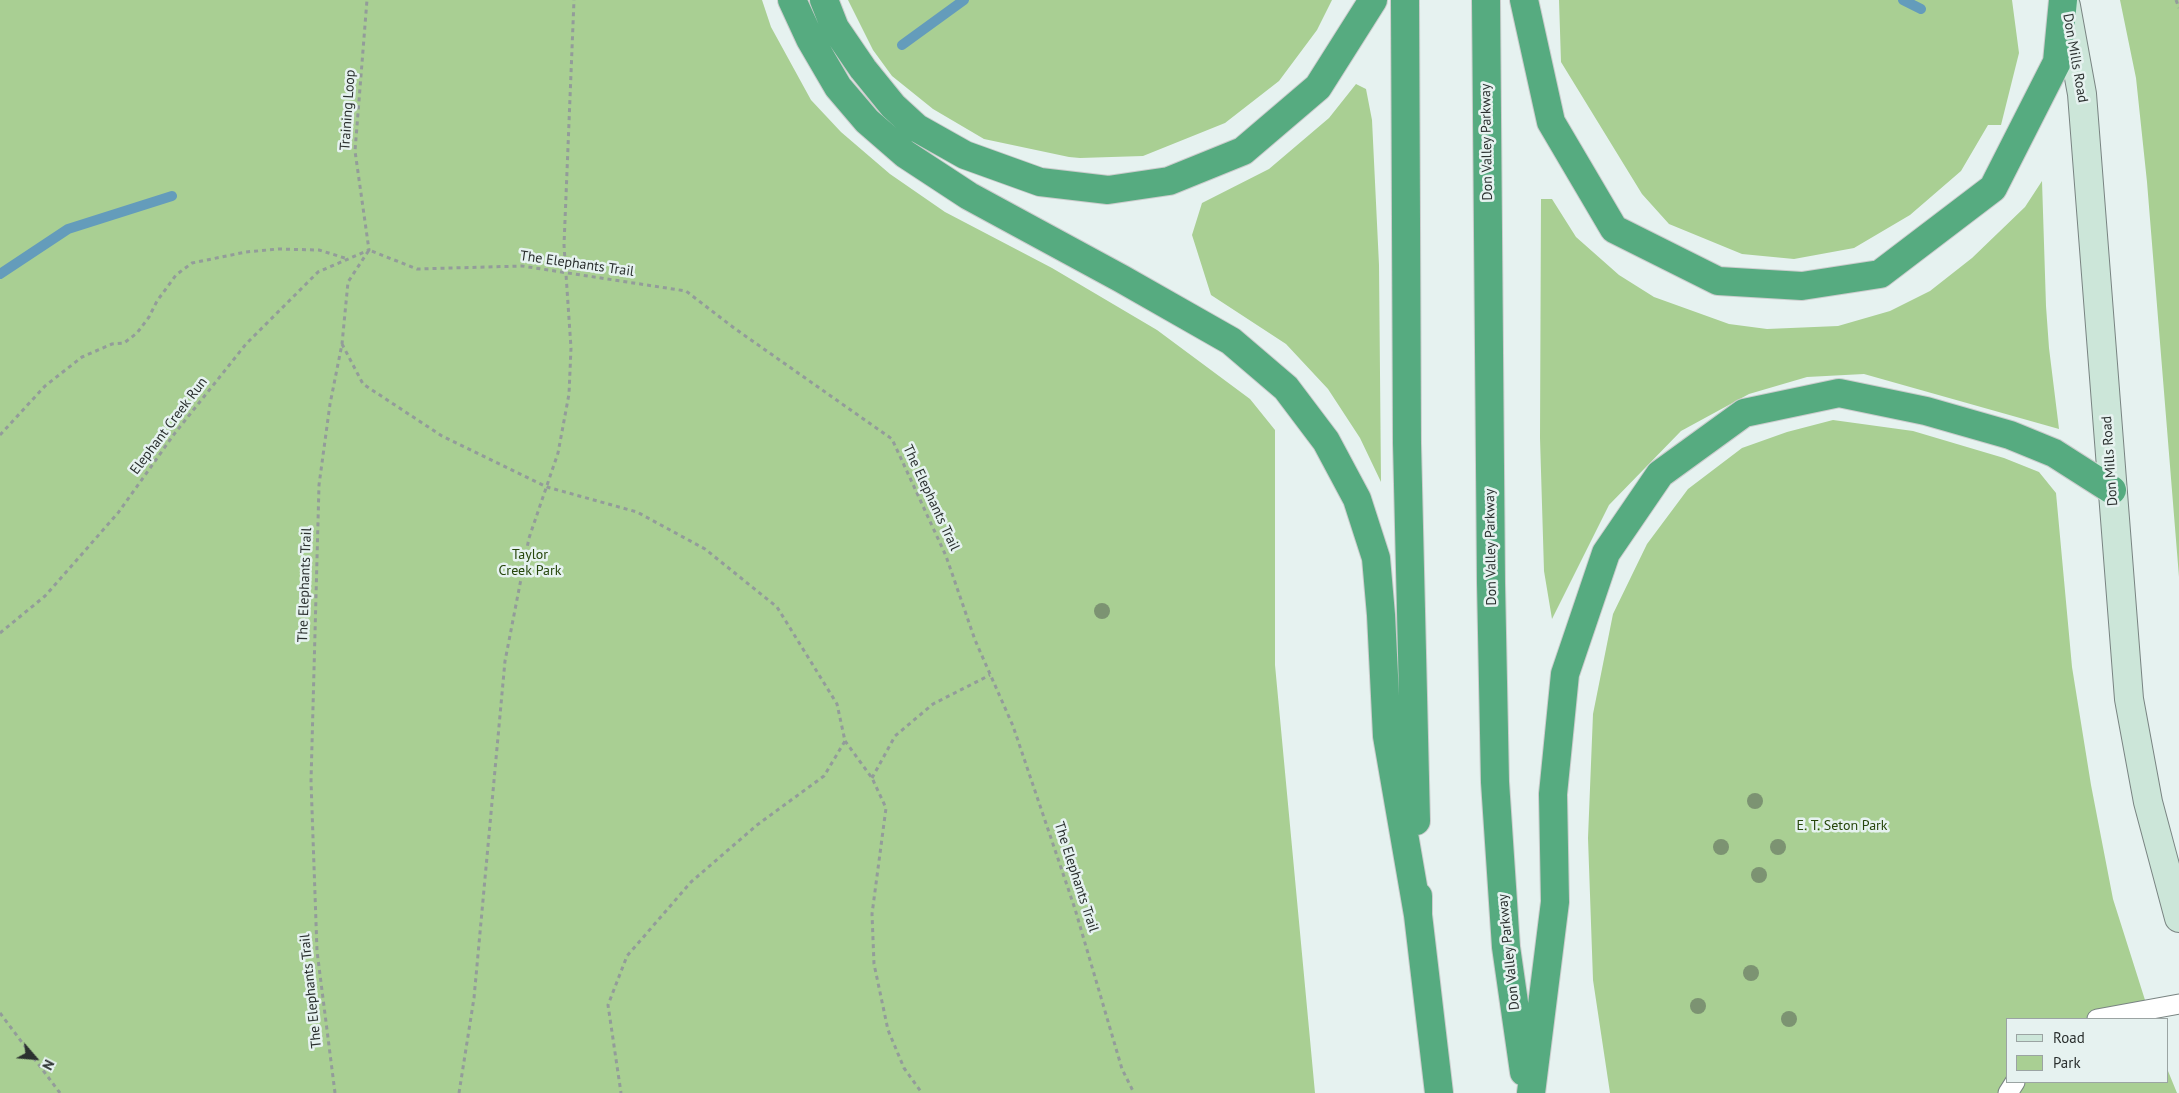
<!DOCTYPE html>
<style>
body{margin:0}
#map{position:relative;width:2179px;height:1093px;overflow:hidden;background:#e6f2f0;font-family:"PT Sans",sans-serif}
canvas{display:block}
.legend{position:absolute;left:2006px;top:1018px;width:162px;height:65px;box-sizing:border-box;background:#e6f2f0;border:1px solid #9ba4a3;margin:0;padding:6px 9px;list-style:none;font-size:15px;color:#2b302f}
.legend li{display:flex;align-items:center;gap:10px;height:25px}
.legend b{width:25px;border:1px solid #9ba4a3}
.north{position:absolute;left:10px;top:1033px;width:50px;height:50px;-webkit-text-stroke:4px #e6f2f0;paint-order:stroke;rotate:117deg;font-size:14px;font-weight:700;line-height:20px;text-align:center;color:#2b302f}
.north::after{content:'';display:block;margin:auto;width:18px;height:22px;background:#2b302f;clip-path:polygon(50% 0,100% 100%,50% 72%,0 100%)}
</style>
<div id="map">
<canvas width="2179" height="1093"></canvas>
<ul class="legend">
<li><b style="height:6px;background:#cce6d9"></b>Road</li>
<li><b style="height:14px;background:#a9cf93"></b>Park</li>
</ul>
<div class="north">N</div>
</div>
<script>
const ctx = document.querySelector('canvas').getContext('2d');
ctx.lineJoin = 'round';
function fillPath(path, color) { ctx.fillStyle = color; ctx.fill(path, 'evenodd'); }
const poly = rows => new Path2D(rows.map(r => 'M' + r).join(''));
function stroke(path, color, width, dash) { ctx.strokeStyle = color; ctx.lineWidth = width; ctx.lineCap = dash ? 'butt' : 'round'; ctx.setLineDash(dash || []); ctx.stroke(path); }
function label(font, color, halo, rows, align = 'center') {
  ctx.font = font + ' "PT Sans",sans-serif'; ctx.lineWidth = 5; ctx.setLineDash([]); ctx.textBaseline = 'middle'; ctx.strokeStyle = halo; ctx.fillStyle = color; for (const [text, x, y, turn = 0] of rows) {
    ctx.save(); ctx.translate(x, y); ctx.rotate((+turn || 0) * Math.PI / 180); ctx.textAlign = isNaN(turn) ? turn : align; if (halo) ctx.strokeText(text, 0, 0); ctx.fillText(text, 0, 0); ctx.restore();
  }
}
fillPath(poly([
 [0,0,762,0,771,27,811,100,841,132,890,174,945,212,1052,268,1157,330,1250,399,1275,430,1275,665,1315,1093,0,1093],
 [848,0,1332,0,1317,30,1279,81,1225,123,1143,156,1080,158,1069,157,984,139,933,109,892,76,873,50],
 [1559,0,2012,0,2019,53,2001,125,1988,125,1961,171,1910,215,1854,248,1794,259,1742,254,1669,224,1642,194,1561,62],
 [2120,0,2179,0,2179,577,2147,182,2136,78],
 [1356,84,1366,89,1372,120,1379,265,1381,482,1360,438,1328,389,1286,344,1211,295,1192,235,1202,203,1269,169,1329,118],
 [2042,181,2046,306,2049,348,2059,429,1864,374,1807,377,1749,394,1681,431,1609,505,1552,619,1544,571,1540,438,1541,199,1552,199,1576,237,1619,275,1654,297,1729,324,1767,329,1838,326,1890,311,1930,291,1972,258,2025,207],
 [1833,420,1913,431,2004,458,2039,472,2056,493,2072,667,2091,785,2113,899,2151,1019,2008,1019,2008,1082,2168,1082,2168,1071,2177,1093,1610,1093,1593,980,1588,838,1593,714,1613,614,1647,544,1688,489,1742,448,1787,432]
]), '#a9cf93');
stroke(poly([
 [1903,0,1921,9],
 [902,45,964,0],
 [0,274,68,229,172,196]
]), '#649cbb', 10);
const lane = poly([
 [2097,1019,2179,1004],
 [2008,1093,2015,1082]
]);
const secondary = poly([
 [2066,6,2082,94,2129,699,2148,802,2179,918]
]);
const highway = poly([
 [792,0,810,39,838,87,867,121,905,154,969,196,1122,279,1231,341,1286,388,1326,441,1357,499,1376,558,1381,615,1387,736,1418,915],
 [824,0,835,28,863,69,893,106,917,128,965,155,1040,182,1108,190,1169,181,1243,151,1318,87,1373,0],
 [1405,0,1407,443,1416,821],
 [1486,0,1491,583,1495,782,1506,947,1524,1072],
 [1524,0,1551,122,1614,229,1718,281,1802,286,1880,274,1993,188,2057,62,2063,0],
 [1418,896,1418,915,1439,1093],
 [1531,1093,1555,902,1553,794,1565,674,1606,553,1660,474,1744,413,1839,393,1926,411,2010,435,2054,453,2112,490]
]);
stroke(lane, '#798482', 21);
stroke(secondary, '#798482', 30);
stroke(highway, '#cccdcd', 30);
stroke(poly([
 [2176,0,2179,8],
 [342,344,363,384,442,436,547,487,637,512,705,549,777,607,837,704,845,741,824,776,757,825,691,882,627,956,608,1005,621,1093],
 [0,435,45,386,82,357,112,344,124,343,137,333,149,317,157,301,176,275,192,263,246,252,278,249,319,250,348,259],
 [0,633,45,596,118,513,175,433,246,344,318,272,369,250,355,151,367,0],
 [845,741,872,778,886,808,872,914,874,964,888,1030,904,1068,922,1093],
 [872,778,895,736,933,704,990,675],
 [0,1013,60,1093],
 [335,1093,317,951,311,781,319,485,330,404,342,344,348,282,369,250,417,269,522,266,686,291,734,328,892,439,946,556,975,640,1013,726,1075,909,1122,1069,1134,1093],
 [459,1093,474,998,505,661,529,538,558,453,569,394,571,348,564,245,574,0]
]), '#939c9a', 3, [4, 4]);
stroke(lane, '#fff', 19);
stroke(secondary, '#cce6d9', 28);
stroke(highway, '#56ab80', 28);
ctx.fillStyle = '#7c9372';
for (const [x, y] of [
 [1102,611],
 [1755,801],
 [1721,847],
 [1778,847],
 [1759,875],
 [1751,973],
 [1698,1006],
 [1789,1019]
]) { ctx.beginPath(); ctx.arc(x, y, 8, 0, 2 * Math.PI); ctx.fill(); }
label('14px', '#2b302f', '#e6f2f0', [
 ["Don Mills Road",2075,58,80],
 ["Training Loop",348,110,-86],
 ["Don Valley Parkway",1487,142,-91],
 ["The Elephants Trail",577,264,8],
 ["Elephant Creek Run",169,426,-53],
 ["Don Mills Road",2110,461,-94],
 ["The Elephants Trail",931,498,65],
 ["Don Valley Parkway",1491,547,-91],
 ["The Elephants Trail",305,585,-88],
 ["The Elephants Trail",1076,877,72],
 ["Don Valley Parkway",1509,952,-96],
 ["The Elephants Trail",311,991,-96]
]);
label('14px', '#26460b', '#e6f2f0', [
 ["Taylor",530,555],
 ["Creek Park",530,571],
 ["E. T. Seton Park",1842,826]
]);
</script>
